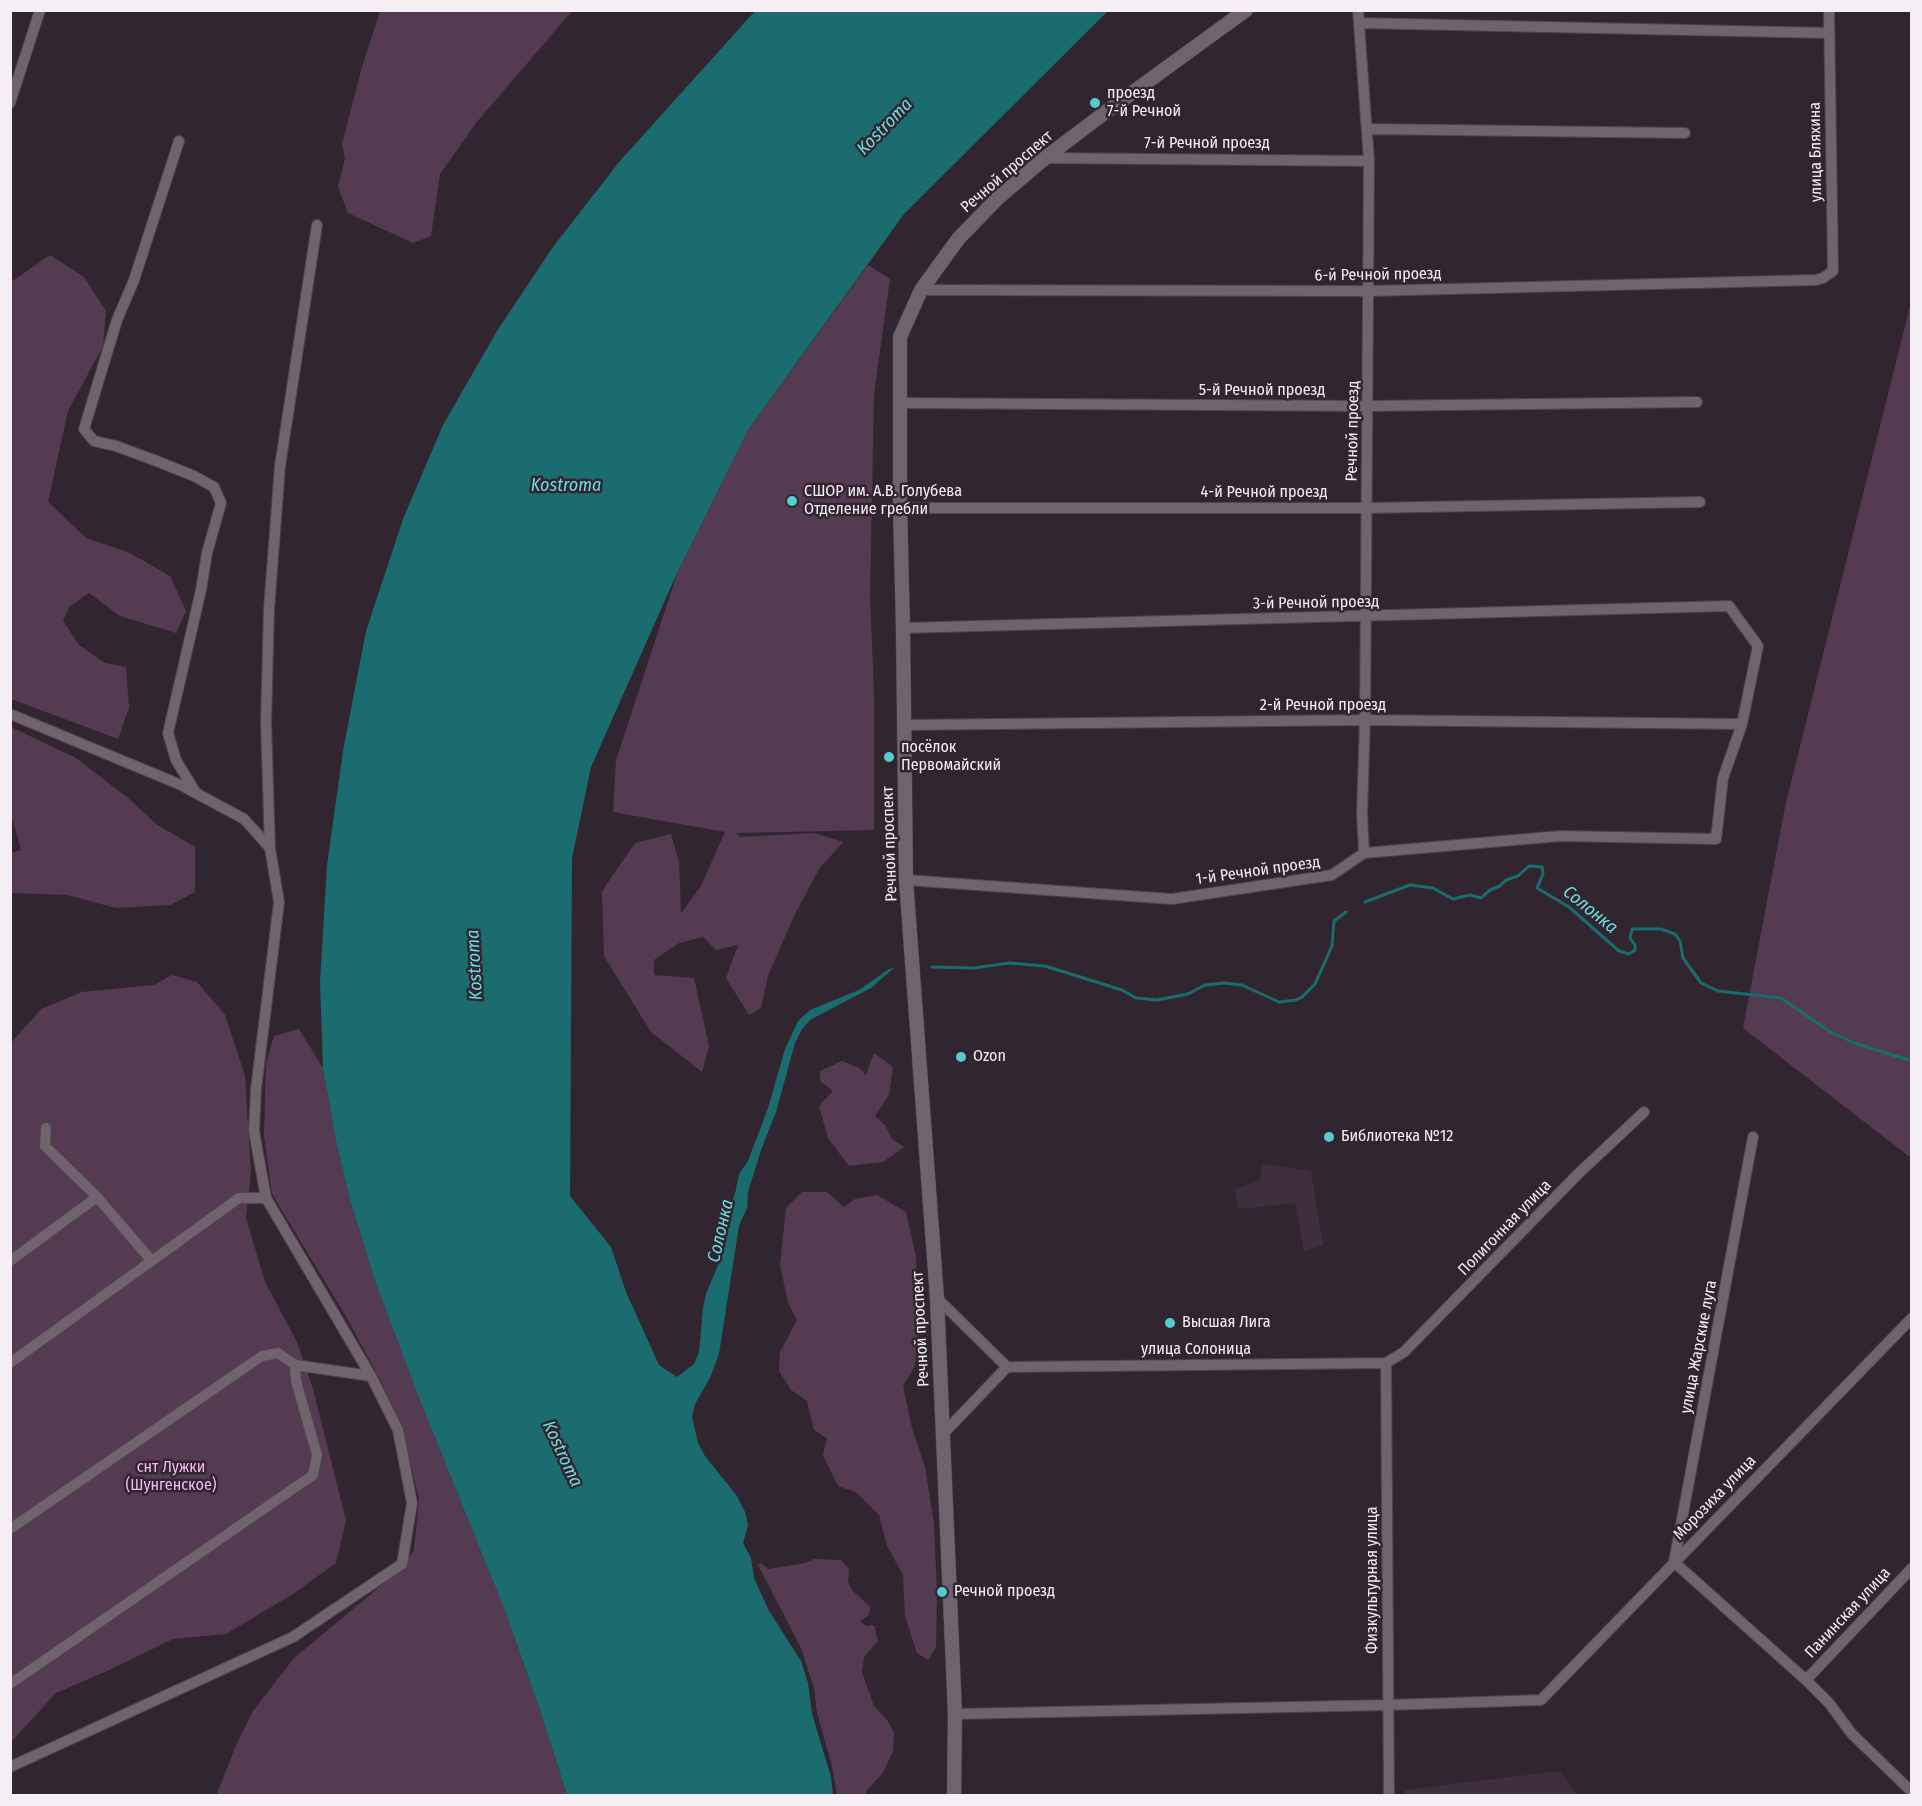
<!DOCTYPE html>
<meta charset="utf-8">
<style>
body{margin:0}
#map{position:relative;width:1922px;height:1806px;overflow:hidden;background:#312630;font-family:"Fira Sans Condensed",sans-serif}
canvas{display:block}
.frame{position:absolute;inset:0;border:12px solid #f6eef5;pointer-events:none}
</style>
<div id="map">
<canvas width="1922" height="1806"></canvas>
<div class="frame"></div>
</div>
<script>
const ctx = document.querySelector('canvas').getContext('2d');
ctx.lineJoin = 'round';
function fillPath(path, color) { ctx.fillStyle = color; ctx.fill(path, 'evenodd'); }
const poly = rows => new Path2D(rows.map(r => 'M' + r).join(''));
function stroke(path, color, width, dash) { ctx.strokeStyle = color; ctx.lineWidth = width; ctx.lineCap = dash ? 'butt' : 'round'; ctx.setLineDash(dash || []); ctx.stroke(path); }
function label(font, color, halo, rows, align = 'center') {
  ctx.font = font + ' "Fira Sans Condensed",sans-serif'; ctx.lineWidth = 5; ctx.setLineDash([]); ctx.textBaseline = 'middle'; ctx.strokeStyle = halo; ctx.fillStyle = color; for (const [text, x, y, turn = 0] of rows) {
    ctx.save(); ctx.translate(x, y); ctx.rotate((+turn || 0) * Math.PI / 180); ctx.textAlign = isNaN(turn) ? turn : align; if (halo) ctx.strokeText(text, 0, 0); ctx.fillText(text, 0, 0); ctx.restore();
  }
}
fillPath(poly([
 [1263,1164,1311,1171,1323,1245,1304,1251,1295,1203,1239,1209,1235,1190,1259,1180],
 [1560,1771,1578,1795,1405,1795,1405,1790]
]), '#3f2e3d');
fillPath(poly([
 [380,11,572,11,476,123,440,174,431,236,413,243,348,213,338,187,345,159,342,144,362,67],
 [50,255,84,277,106,311,103,346,68,411,48,502,86,538,130,553,170,576,186,611,176,633,120,616,89,593,69,607,63,621,79,645,105,663,126,667,129,708,118,739,11,699,11,282],
 [868,265,890,279,874,394,870,598,874,692,874,830,736,833,740,837,814,833,843,842,819,869,794,916,768,976,761,1008,749,1015,726,978,738,945,716,950,703,937,679,943,654,960,654,975,694,978,709,1046,702,1072,651,1032,604,956,602,891,635,843,671,834,679,862,681,913,701,886,725,832,613,812,616,760,678,571,748,430],
 [1911,302,1912,1158,1911,1158,1743,1028,1785,807],
 [11,727,76,758,128,798,156,824,195,847,195,892,170,905,116,908,67,895,11,893,11,853,21,850,11,814],
 [172,975,197,982,225,1015,245,1076,251,1173,246,1218,265,1282,297,1342,313,1389,346,1520,336,1563,293,1594,226,1634,173,1639,107,1671,56,1693,11,1742,11,1043,41,1009,82,992,154,985],
 [299,1029,323,1068,336,1141,350,1200,375,1281,415,1388,505,1611,539,1707,567,1795,216,1796,237,1743,253,1711,294,1658,401,1569,414,1550,419,1499,402,1428,382,1383,348,1320,272,1194,264,1135,266,1063,274,1036],
 [874,1053,893,1067,889,1095,875,1116,885,1125,892,1139,904,1147,883,1162,849,1166,828,1138,819,1106,833,1091,820,1081,820,1071,842,1061,859,1068,866,1075],
 [802,1192,827,1192,844,1207,855,1199,877,1195,906,1212,916,1257,918,1332,915,1366,903,1386,912,1428,925,1467,934,1524,937,1592,936,1647,928,1660,917,1653,905,1616,903,1575,887,1546,879,1515,856,1492,838,1486,823,1455,827,1438,814,1430,807,1401,791,1390,779,1371,780,1352,797,1320,788,1303,780,1265,786,1208],
 [815,1559,841,1560,849,1569,848,1581,852,1590,870,1607,869,1615,860,1621,866,1626,874,1625,878,1641,864,1657,862,1672,874,1706,887,1720,894,1732,893,1751,883,1773,866,1791,866,1795,837,1795,832,1766,817,1713,814,1688,801,1648,758,1565,761,1563,768,1569,805,1563]
]), '#543b52');
fillPath(poly([
 [756,10,1108,11,904,214,748,430,678,571,591,767,572,858,570,1196,611,1247,626,1292,659,1365,677,1377,694,1364,699,1352,703,1308,706,1294,721,1258,725,1221,735,1194,739,1174,748,1161,768,1108,785,1049,798,1021,810,1010,859,990,889,969,894,968,871,988,810,1020,802,1029,795,1043,776,1112,761,1150,748,1192,747,1208,739,1226,719,1354,710,1378,695,1404,692,1417,698,1443,705,1456,737,1496,745,1512,748,1525,743,1543,751,1558,754,1578,769,1611,801,1661,808,1683,812,1714,831,1777,833,1795,567,1795,539,1707,505,1611,415,1388,375,1281,350,1200,336,1141,323,1068,320,982,327,865,343,751,366,631,403,519,443,425,497,331,553,247,619,162]
]), '#1a6c6e');
stroke(poly([
 [1365,902,1410,885,1433,888,1453,899,1470,895,1481,898,1490,890,1500,886,1506,880,1518,876,1529,866,1542,867,1543,874,1537,888,1569,907,1619,951,1629,954,1635,950,1635,945,1630,938,1632,929,1661,929,1675,934,1680,941,1683,958,1701,983,1718,991,1781,998,1829,1031,1854,1043,1912,1061],
 [932,967,974,968,1009,963,1045,966,1122,990,1136,998,1157,1000,1188,994,1205,985,1224,983,1242,985,1279,1002,1296,1000,1302,997,1315,984,1332,946,1334,921,1346,912]
]), '#1a6c6e', 3);
const minor = poly([
 [1358,10,1369,161,1365,720,1362,813,1364,853],
 [1359,23,1829,33],
 [10,103,40,10],
 [1368,129,1685,133],
 [179,141,134,280,117,320,84,429,94,441,116,446,154,460,194,476,214,487,221,503,207,553,201,590,168,733,176,760,196,793],
 [1045,158,1369,161],
 [921,290,1369,291,1816,280,1823,278,1833,271,1829,10],
 [900,403,1368,406,1697,402],
 [900,508,1367,508,1700,502],
 [903,628,1729,606,1758,646,1742,724,1723,778,1716,839,1561,836,1364,853,1332,875,1172,899,906,880],
 [10,714,181,785,244,819,270,848,279,902,256,1089,254,1131,266,1198,371,1376,398,1430,412,1503,402,1564,293,1637,10,1767],
 [905,725,1365,720,1742,724],
 [270,848,266,723,269,609,280,466,317,225],
 [46,1128,45,1146,97,1197],
 [1753,1137,1674,1562,1806,1680,1829,1703,1852,1734,1912,1792],
 [10,1261,97,1197,151,1260],
 [937,1298,1007,1367],
 [10,1363,239,1198,266,1198],
 [1386,1363,1389,1796],
 [1386,1363,1404,1352,1578,1174,1644,1112],
 [1007,1367,1386,1363],
 [942,1435,1007,1367],
 [10,1529,262,1356,278,1353,295,1365,371,1376],
 [1806,1680,1912,1568],
 [10,1684,313,1475,317,1455,296,1381,295,1365],
 [955,1714,1388,1705,1541,1700,1912,1318]
]);
const tertiary = poly([
 [954,1796,955,1714,937,1298,906,880,903,628,900,508,900,337,921,290,959,238,998,198,1045,158,1103,114,1246,10]
]);
stroke(minor, '#4e454d', 12);
stroke(tertiary, '#4e454d', 15);
stroke(minor, '#70636e', 10);
stroke(tertiary, '#70636e', 14);
for (const [x, y, r, color] of [
 [1095,103,6,"#52cdcf"],
 [792,501,6,"#52cdcf"],
 [889,757,6,"#52cdcf"],
 [961,1057,6,"#52cdcf"],
 [1329,1137,6,"#52cdcf"],
 [1170,1323,6,"#52cdcf"],
 [942,1592,6,"#52cdcf"]
]) { const dot = new Path2D(); dot.arc(x, y, r, 0, 2 * Math.PI); ctx.fillStyle = color; ctx.fill(dot); stroke(dot, '#312630', 2); }
label('16px', '#f6eef5', '#312630', [
 ["проезд",1107,94],
 ["7-й Речной",1107,112],
 ["СШОР им. А.В. Голубева",804,492],
 ["Отделение гребли",804,510],
 ["посёлок",901,748],
 ["Первомайский",901,766],
 ["Ozon",973,1057],
 ["Библиотека №12",1341,1137],
 ["Высшая Лига",1182,1323],
 ["Речной проезд",954,1592]
], 'left');
label('16px', '#f6eef5', '#312630', [
 ["7-й Речной проезд",1207,144],
 ["улица Бляхина",1816,152,-91],
 ["Речной проспект",1007,172,-41],
 ["6-й Речной проезд",1378,275,-1],
 ["5-й Речной проезд",1262,391],
 ["Речной проезд",1353,431,-89],
 ["4-й Речной проезд",1264,493],
 ["3-й Речной проезд",1316,603,-1],
 ["2-й Речной проезд",1323,706],
 ["Речной проспект",890,844,-92],
 ["1-й Речной проезд",1258,871,-8],
 ["Полигонная улица",1505,1228,-46],
 ["Речной проспект",921,1329,-93],
 ["улица Жарские луга",1699,1347,-79],
 ["улица Солоница",1196,1350],
 ["Морозиха улица",1715,1498,-46],
 ["Физкультурная улица",1373,1580,-90],
 ["Панинская улица",1848,1613,-47]
]);
label('16px', '#f7b7f0', '#312630', [
 ["снт Лужки",171,1468],
 ["(Шунгенское)",171,1486]
]);
label('italic 18px', '#6bdee0', '#312630', [
 ["Kostroma",885,127,-46],
 ["Kostroma",566,486],
 ["Солонка",1590,910,39],
 ["Kostroma",475,965,-93],
 ["Солонка",721,1231,-77],
 ["Kostroma",562,1454,65]
]);
</script>
